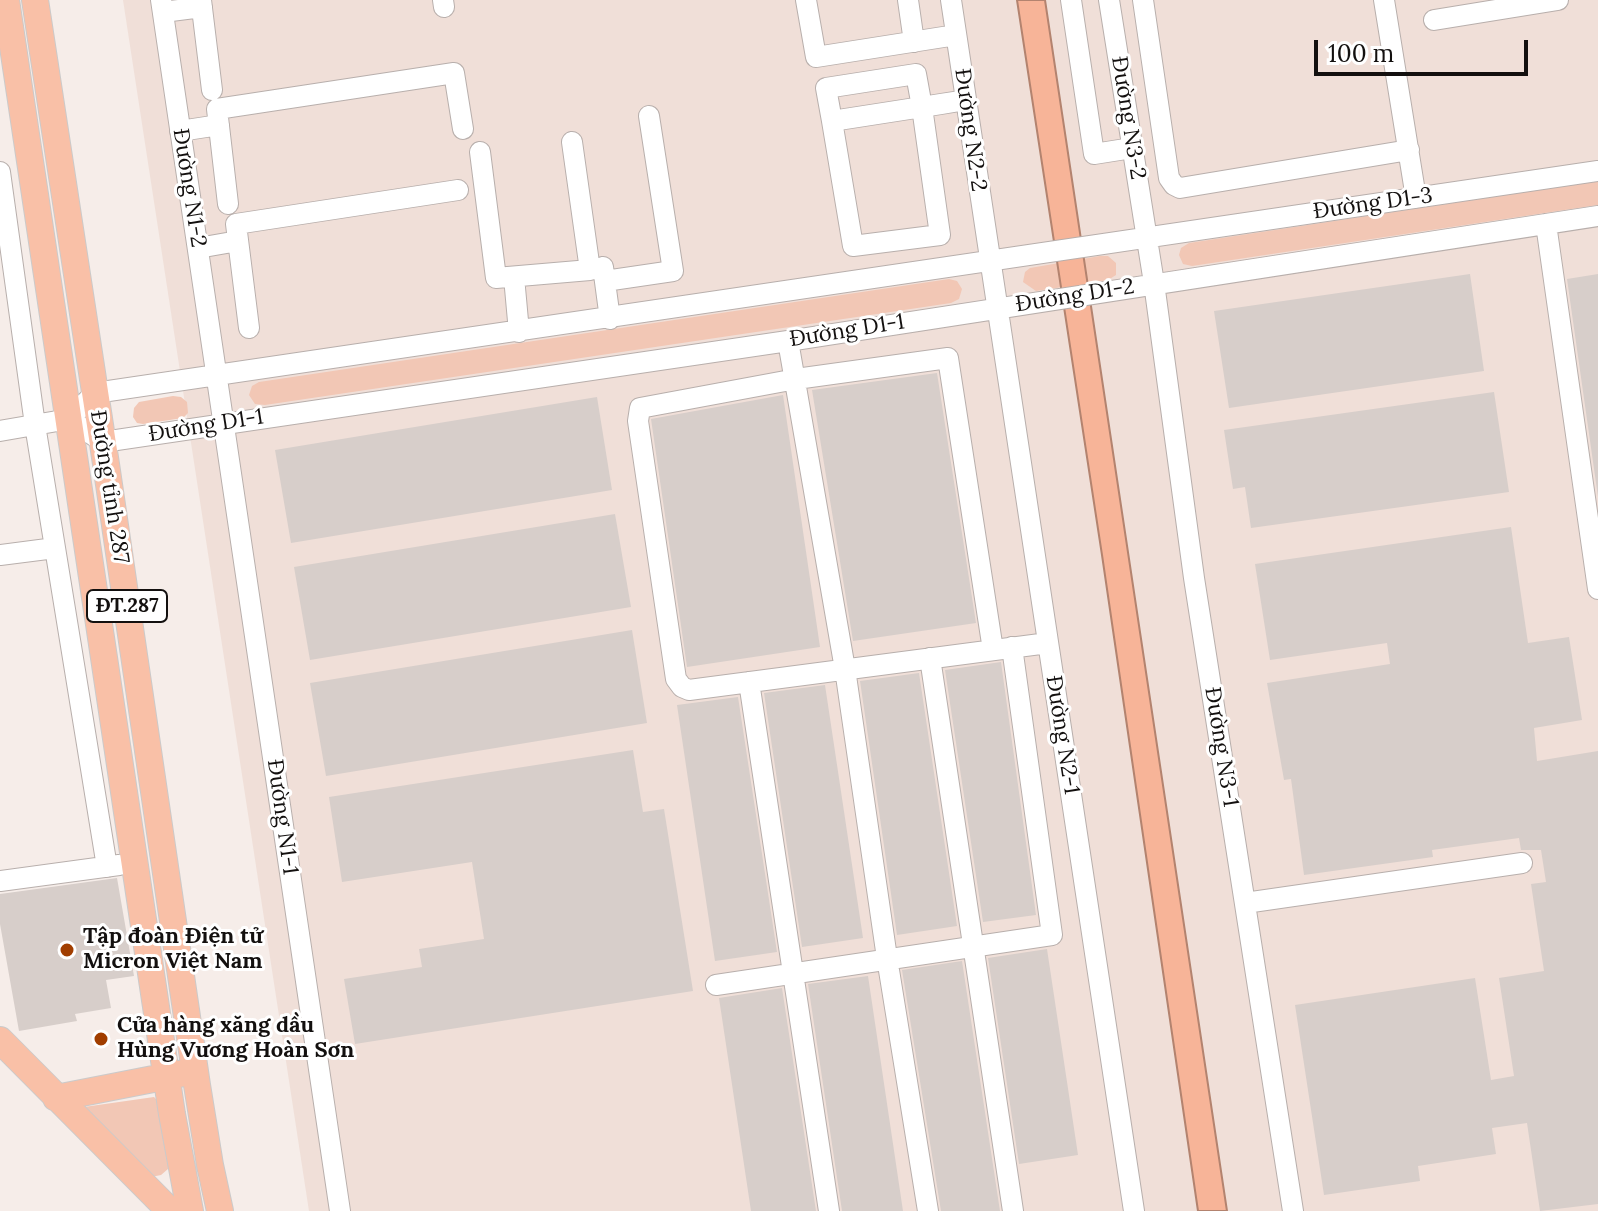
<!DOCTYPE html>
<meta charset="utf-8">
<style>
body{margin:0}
#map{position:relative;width:1598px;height:1211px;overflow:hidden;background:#f6ede9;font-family:Lora,serif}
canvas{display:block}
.scale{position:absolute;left:1314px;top:40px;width:214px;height:36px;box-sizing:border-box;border:4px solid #13100f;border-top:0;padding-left:10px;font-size:24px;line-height:28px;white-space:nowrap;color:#13100f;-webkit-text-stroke:6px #fff;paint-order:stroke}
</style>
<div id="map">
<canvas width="1598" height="1211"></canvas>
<div class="scale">100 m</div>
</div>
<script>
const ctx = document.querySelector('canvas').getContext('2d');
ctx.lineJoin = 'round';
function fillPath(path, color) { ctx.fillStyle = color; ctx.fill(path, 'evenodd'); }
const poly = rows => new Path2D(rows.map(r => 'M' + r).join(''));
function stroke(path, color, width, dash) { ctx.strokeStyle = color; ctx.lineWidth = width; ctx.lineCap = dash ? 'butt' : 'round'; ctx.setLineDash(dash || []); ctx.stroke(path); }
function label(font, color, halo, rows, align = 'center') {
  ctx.font = font + ' Lora,serif'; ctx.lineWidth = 6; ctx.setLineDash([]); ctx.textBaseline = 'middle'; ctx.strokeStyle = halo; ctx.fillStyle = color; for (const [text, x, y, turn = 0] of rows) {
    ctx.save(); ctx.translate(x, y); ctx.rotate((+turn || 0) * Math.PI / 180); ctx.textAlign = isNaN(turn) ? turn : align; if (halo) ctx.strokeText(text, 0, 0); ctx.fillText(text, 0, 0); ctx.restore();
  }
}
fillPath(poly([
 [123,0,1598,0,1598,1211,309,1211]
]), '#f0dfd8');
fillPath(poly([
 [1598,181,1598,205,1192,266,1183,264,1179,255,1181,248,1189,243],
 [1100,256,1108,256,1116,263,1116,275,1108,280,1036,291,1023,282,1025,272,1030,268],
 [949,279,957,281,962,289,959,299,951,303,265,405,255,404,249,395,252,386,259,382],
 [173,396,181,397,187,402,188,413,183,418,143,424,137,423,133,417,134,408,139,402],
 [154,1097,159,1102,168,1162,168,1169,161,1175,151,1177,77,1108]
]), '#f2c7b5');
const water = poly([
 [1017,0,1045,0,1227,1211,1198,1211,1102,555,1017,0]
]);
fillPath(water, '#f7b498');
stroke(water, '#b3836f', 2);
fillPath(poly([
 [1470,274,1484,371,1229,408,1214,311],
 [1598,274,1598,497,1567,279],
 [937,373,976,623,853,641,812,390],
 [1494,392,1509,492,1251,528,1245,487,1233,489,1224,430],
 [783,395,820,647,687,667,651,419],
 [597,397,612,490,291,543,275,450],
 [615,514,631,607,310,660,294,567],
 [1511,527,1528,643,1569,637,1582,720,1534,728,1537,761,1598,751,1598,1204,1540,1211,1527,1123,1492,1128,1496,1154,1418,1166,1420,1181,1324,1195,1295,1005,1475,978,1491,1080,1514,1076,1499,978,1544,971,1531,884,1546,882,1541,850,1521,850,1519,838,1432,850,1433,857,1304,875,1291,779,1284,780,1267,683,1390,664,1387,643,1270,660,1255,564],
 [632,630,647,723,326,776,310,683],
 [1001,662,1036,915,983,922,945,670],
 [919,673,957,926,897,935,860,681],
 [825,685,863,938,802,947,764,693],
 [738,697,777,952,715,961,677,705],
 [633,750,643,812,664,809,693,991,355,1044,344,979,422,967,419,949,484,939,472,862,342,882,329,797],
 [117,878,134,976,106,980,111,1008,75,1014,77,1021,19,1031,0,924,0,894],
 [1047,949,1078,1155,1019,1164,988,958],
 [962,961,1000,1211,941,1211,902,970],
 [868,976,903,1211,842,1211,808,984],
 [782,988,816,1211,751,1211,719,998]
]), '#d7ceca');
const minor = poly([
 [161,0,340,1211],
 [201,0,212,90],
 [443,0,444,7],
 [806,0,816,57,956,35],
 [908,0,914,42],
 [951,0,1134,1211],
 [1071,0,1094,154,1132,148],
 [1109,0,1154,283,1194,578,1293,1211],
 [1143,0,1169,178,1174,185,1180,188,1409,150],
 [1384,0,1416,198],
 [163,12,202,7],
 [1434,20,1558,0],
 [832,121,826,88,916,74,922,107,940,235,853,246,832,121,922,107,941,104,966,100],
 [180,131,219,125],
 [480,152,496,278,590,270,572,142],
 [0,172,35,425,107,867],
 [228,204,217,109,454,73,463,129],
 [1546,224,1598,589],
 [198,248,238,241],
 [603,267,610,319],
 [514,277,519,332],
 [605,281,673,271,649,116],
 [249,328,236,224,458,190],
 [788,341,845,669,887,958,928,1211],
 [69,419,95,393,1598,171],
 [69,419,103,442,788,341,1598,216],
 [0,431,69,419],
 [0,555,55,548],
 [993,650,948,358,796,379,640,408,638,421,676,679,682,687,689,690,1048,643],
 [930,658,1013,1211],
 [749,682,829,1211],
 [0,881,119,865],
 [1245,903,1522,863],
 [716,985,1052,935,1012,647]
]);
const major = poly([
 [6,0,172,1114,190,1211],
 [35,0,106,464,197,1085,210,1165,220,1211],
 [0,1040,170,1211],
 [56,1098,184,1073]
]);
stroke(minor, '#b8afac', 22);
stroke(major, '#cbcaca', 28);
stroke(minor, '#fff', 20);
stroke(major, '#f9c0a7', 26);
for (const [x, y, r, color] of [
 [67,950,8,"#a13e00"],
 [101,1039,8,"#a13e00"]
]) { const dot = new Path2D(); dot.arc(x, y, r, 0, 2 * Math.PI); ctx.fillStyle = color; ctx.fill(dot); stroke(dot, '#fff', 3); }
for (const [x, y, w] of [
 [127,606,80]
]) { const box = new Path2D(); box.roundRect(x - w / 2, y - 16, w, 32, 6); ctx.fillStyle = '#fff'; ctx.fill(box); stroke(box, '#13100f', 2); }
label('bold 20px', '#13100f', null, [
 ["ĐT.287",127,606]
]);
label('22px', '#13100f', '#fff', [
 ["Đường N3-2",1128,118,81],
 ["Đường N2-2",970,130,82],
 ["Đường N1-2",189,188,81],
 ["Đường D1-3",1373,204,-8],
 ["Đường D1-2",1075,296,-9],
 ["Đường D1-1",847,331,-9],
 ["Đường D1-1",206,426,-9],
 ["Đường tỉnh 287",109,487,81],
 ["Đường N2-1",1062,735,81],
 ["Đường N3-1",1221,747,81],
 ["Đường N1-1",282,817,82]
]);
label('bold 22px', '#13100f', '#fff', [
 ["Tập đoàn Điện tử",83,937],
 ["Micron Việt Nam",83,962],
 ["Cửa hàng xăng dầu",117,1026],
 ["Hùng Vương Hoàn Sơn",117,1051]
], 'left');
</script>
